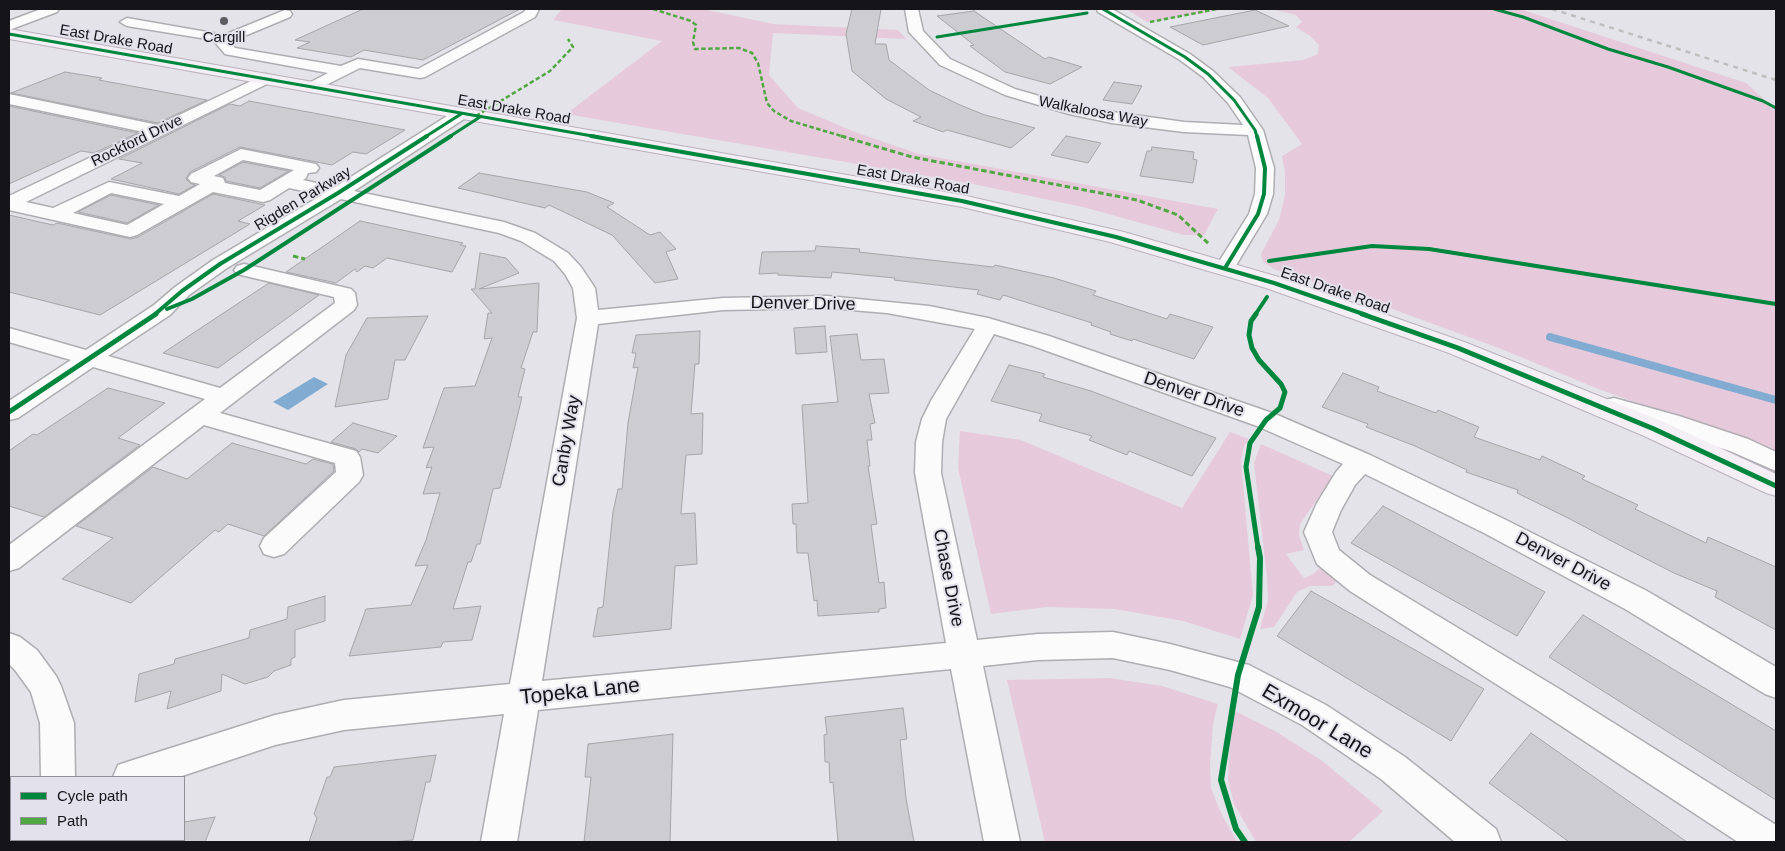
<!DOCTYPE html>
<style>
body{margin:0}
#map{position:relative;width:1785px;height:851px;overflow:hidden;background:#e4e3e9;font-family:Arial,sans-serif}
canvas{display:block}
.frame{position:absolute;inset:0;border:10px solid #151418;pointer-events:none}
.legend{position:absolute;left:10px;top:776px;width:175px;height:65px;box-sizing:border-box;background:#e3e1eb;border:1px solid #918f97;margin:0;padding:6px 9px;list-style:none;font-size:15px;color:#151418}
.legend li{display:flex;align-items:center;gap:10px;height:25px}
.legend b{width:25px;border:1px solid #918f97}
</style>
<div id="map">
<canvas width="1785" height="851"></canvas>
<div class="frame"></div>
<ul class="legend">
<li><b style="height:6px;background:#00873e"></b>Cycle path</li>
<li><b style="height:6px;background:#51a842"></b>Path</li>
</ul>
</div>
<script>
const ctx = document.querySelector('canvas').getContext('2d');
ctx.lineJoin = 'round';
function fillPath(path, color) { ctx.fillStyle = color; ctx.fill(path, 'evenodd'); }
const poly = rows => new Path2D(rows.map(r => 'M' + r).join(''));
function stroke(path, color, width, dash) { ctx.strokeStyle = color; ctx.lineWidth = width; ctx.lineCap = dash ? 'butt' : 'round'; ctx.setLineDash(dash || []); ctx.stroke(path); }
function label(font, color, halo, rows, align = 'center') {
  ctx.font = font + ' Arial,sans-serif'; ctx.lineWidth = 4; ctx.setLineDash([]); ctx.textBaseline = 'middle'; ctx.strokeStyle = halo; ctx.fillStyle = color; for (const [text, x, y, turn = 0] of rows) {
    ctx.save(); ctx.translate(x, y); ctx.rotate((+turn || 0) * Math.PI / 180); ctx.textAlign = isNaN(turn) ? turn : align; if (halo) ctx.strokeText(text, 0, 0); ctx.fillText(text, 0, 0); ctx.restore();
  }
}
fillPath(poly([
 [562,9,703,9,773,24,898,30,906,39,773,33,769,75,798,108,855,132,919,154,1218,209,1204,235,1184,235,1083,207,968,183,566,114,662,41,553,20],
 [1126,9,1227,9,1147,22],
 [1264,9,1520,9,1746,83,1776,110,1776,458,1732,438,1596,388,1499,348,1362,298,1276,270,1263,262,1261,254,1279,220,1285,195,1285,172,1282,156,1302,144,1268,98,1228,67,1303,60,1318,54,1319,45,1310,36,1296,27,1302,22,1296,15,1272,9],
 [960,431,1021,440,1182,508,1230,432,1249,439,1244,446,1241,461,1253,595,1240,639,1183,621,1115,609,1047,607,991,614,958,468],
 [1261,444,1333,476,1300,524,1299,535,1304,550,1286,554,1304,578,1312,575,1320,568,1336,580,1335,584,1331,586,1310,586,1297,592,1274,627,1260,629,1268,600,1267,577,1254,463],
 [1110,678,1162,686,1218,704,1213,723,1210,765,1211,788,1220,811,1237,842,1045,842,1007,680],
 [1235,711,1275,731,1321,760,1383,811,1349,842,1256,842,1234,804,1228,779,1231,732]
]), '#e6cadc');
fillPath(poly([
 [314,377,328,384,288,410,273,402]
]), '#81abd0');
stroke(poly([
 [1550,337,1776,400]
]), '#81abd0', 8);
const building = poly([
 [363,9,520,9,423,60,364,50,351,57,297,48,310,42,295,40,363,9],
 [852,9,881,9,875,44,886,44,889,60,929,90,960,105,985,115,1035,128,1011,148,947,130,943,132,913,121,921,117,886,99,852,71,846,34,852,9],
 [1255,10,1289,26,1203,45,1170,27,1255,10],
 [974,11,1045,59,1049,57,1082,67,1050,84,1005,72,970,46,974,45,937,16,974,11],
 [65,72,102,78,99,80,207,100,158,123,11,93,65,72],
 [1114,82,1142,86,1132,104,1103,100,1114,82],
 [249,101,405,130,366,154,353,152,332,165,240,147,190,172,186,179,190,183,195,185,179,194,111,179,142,163,119,159,230,104,240,106,249,101],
 [9,106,138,133,94,153,81,151,9,184,9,106],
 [1066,136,1101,143,1088,163,1051,155,1066,136],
 [1152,147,1194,152,1193,159,1197,160,1193,183,1140,176,1147,151,1151,151,1152,147],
 [243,162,289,171,260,188,226,181,225,177,219,175,243,162],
 [479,173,587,192,614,203,607,207,650,235,660,232,676,249,666,252,678,279,655,283,612,235,549,205,545,208,458,188,479,173],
 [213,194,265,205,238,221,250,224,100,315,9,292,9,215,53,225,57,223,131,239,138,237,213,194],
 [111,195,159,205,127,223,78,212,111,195],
 [360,221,463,243,460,245,466,246,452,272,387,258,373,268,365,266,357,272,355,269,336,283,286,272,360,221],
 [816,246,860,249,859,252,993,267,995,265,1054,278,1096,291,1093,295,1167,319,1170,314,1213,327,1194,359,1133,339,1132,341,1110,334,1111,332,1091,325,1092,323,1003,295,1000,300,977,294,979,290,894,280,895,278,832,272,831,278,778,275,778,273,759,274,762,252,815,251,816,246],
 [480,253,506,258,519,273,479,289,539,283,537,332,533,332,521,368,525,369,518,397,522,397,500,488,493,489,480,544,477,544,471,562,468,562,453,609,481,606,472,640,443,642,441,647,349,656,366,609,411,605,428,565,415,566,426,540,440,493,423,494,432,467,426,468,434,447,423,448,444,388,475,386,492,338,484,339,488,313,492,313,471,289,475,289,480,253],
 [269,283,319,295,218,368,163,353,269,283],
 [428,316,405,360,395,360,388,399,335,407,346,355,367,318,428,316],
 [825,326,827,352,796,354,794,328,825,326],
 [700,331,699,364,695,364,691,414,703,413,702,454,686,455,681,514,695,513,697,564,675,566,671,629,593,637,598,608,603,607,613,512,618,489,622,489,628,423,638,367,633,368,636,353,632,353,636,335,700,331],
 [857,334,861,360,884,359,889,393,869,394,875,423,870,424,872,440,867,440,870,466,868,466,877,524,871,525,879,583,884,582,886,608,879,609,879,612,818,616,817,600,814,601,808,553,797,553,796,524,793,524,792,504,808,503,802,405,838,402,830,336,857,334],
 [1009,365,1045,374,1043,377,1091,391,1216,438,1192,476,1129,451,1127,455,1089,440,1092,436,1039,421,1042,414,991,401,1009,365],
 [1343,373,1379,387,1377,391,1436,413,1438,410,1479,427,1474,437,1540,460,1542,456,1585,476,1582,479,1638,505,1635,509,1706,543,1708,537,1776,567,1776,630,1715,597,1717,591,1674,573,1625,548,1568,518,1517,493,1518,490,1466,472,1467,470,1415,446,1366,427,1368,424,1322,407,1343,373],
 [108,388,165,403,118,438,140,445,44,517,9,506,9,451,33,434,37,435,108,388],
 [353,423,397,436,378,453,362,449,359,452,356,449,331,442,353,423],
 [232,443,306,464,313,459,333,464,334,471,264,536,228,524,219,532,215,530,131,603,62,579,113,538,76,526,153,467,187,479,232,443],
 [1383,506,1545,592,1517,636,1351,543,1383,506],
 [1311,591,1484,689,1451,741,1277,636,1311,591],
 [325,596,325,621,295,630,295,657,291,659,291,665,274,671,268,677,245,684,222,674,221,691,167,709,171,691,135,702,139,674,174,664,175,659,249,638,250,630,287,619,288,607,325,596],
 [1583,615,1776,731,1776,800,1549,657,1583,615],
 [903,708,907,739,900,740,906,798,914,842,838,842,833,782,830,783,829,762,825,762,824,735,827,734,825,717,903,708],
 [1531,733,1687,842,1569,842,1489,783,1531,733],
 [673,734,670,842,584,842,591,777,585,777,588,744,673,734],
 [436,755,430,782,426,782,413,840,392,842,309,842,317,818,314,814,327,777,330,777,334,767,436,755],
 [215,817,205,842,184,842,184,822,215,817]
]);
fillPath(building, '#ccccd1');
stroke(building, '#a5a5a9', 1);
const minor = poly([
 [41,9,59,9,57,12,9,30,9,21,41,9],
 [526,9,539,9,535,17,425,77,420,78,360,68,312,92,307,90,304,87,307,84,328,73,230,55,225,54,213,40,127,26,120,22,127,18,224,35,285,10,290,11,292,14,290,17,230,42,235,48,341,66,358,59,418,69,524,12,526,9],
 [905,9,918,9,923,31,950,59,1015,89,1077,107,1184,122,1243,125,1228,103,1203,77,1180,60,1098,12,1097,9,1112,9,1190,54,1213,71,1240,97,1263,130,1274,168,1273,194,1267,214,1232,272,1225,274,1218,272,1215,268,1249,214,1255,194,1256,168,1248,135,1184,132,1112,123,1069,114,1005,95,940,65,909,32,905,9],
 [266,74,271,76,274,79,271,82,26,202,53,208,109,182,179,196,200,184,191,182,188,178,191,174,241,149,316,164,319,168,316,172,308,173,306,178,303,180,335,187,455,111,467,111,469,114,467,117,354,191,504,222,535,233,568,253,581,267,595,288,598,310,723,298,827,296,929,306,988,318,1049,336,1275,414,1370,455,1506,520,1647,591,1776,667,1776,698,1765,694,1625,609,1486,534,1365,474,1355,485,1341,510,1332,532,1339,550,1370,575,1561,690,1776,825,1776,842,1738,842,1537,710,1350,591,1317,564,1304,532,1317,503,1336,472,1343,464,1257,426,1033,346,994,334,946,419,942,442,941,473,977,640,1038,634,1113,632,1170,644,1249,665,1326,705,1405,757,1496,829,1501,842,1455,842,1381,779,1302,725,1230,687,1170,670,1113,658,1038,660,983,666,1020,842,984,842,951,669,538,710,517,842,481,842,504,714,344,730,275,745,179,777,113,777,118,765,130,761,275,715,344,700,510,684,577,318,573,288,565,274,554,261,521,241,499,233,341,199,227,268,189,295,170,315,108,356,220,388,335,303,334,297,237,274,234,270,237,266,244,264,351,289,355,293,357,305,354,310,220,413,356,451,360,457,363,475,359,482,284,554,274,557,264,554,260,546,264,538,336,472,335,463,204,425,19,568,9,571,9,545,205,399,93,367,18,418,9,420,9,401,71,360,9,342,9,328,86,350,154,305,175,287,213,260,322,195,289,188,270,200,263,202,213,192,137,235,130,237,9,210,9,196,144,132,9,104,9,94,158,125,266,74],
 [243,160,294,170,260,190,225,183,223,178,214,176,243,160],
 [111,193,164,204,127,225,73,213,111,193],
 [827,308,887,313,975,329,932,399,922,419,916,442,915,473,946,643,542,681,598,324,723,310,827,308],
 [1614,398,1679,416,1748,439,1776,452,1776,471,1730,451,1605,412,1602,406,1605,400,1614,398],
 [9,633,20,637,37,650,56,676,61,686,74,723,75,777,41,777,40,723,31,692,15,670,9,664,9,633],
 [25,840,62,840,61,842,25,842,25,840]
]);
const major = poly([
 [9,29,962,195,1124,232,1282,278,1467,343,1664,422,1776,474,1776,496,1766,493,1644,436,1449,353,1266,288,1110,242,962,207,9,39,9,29]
]);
stroke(minor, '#aeadb1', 3);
stroke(major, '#b9b1bd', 2);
fillPath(minor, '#fbfbfc');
fillPath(major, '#f3eff5');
stroke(poly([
 [1552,9,1776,80]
]), '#bfbebf', 2.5, [5, 5]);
stroke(poly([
 [653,9,691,21,696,25,693,42,695,49,739,48,752,53,758,63,767,103,774,111,791,121,845,137],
 [1150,22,1217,9],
 [476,116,550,71,573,47,568,39]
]), '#51a842', 2.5, [4.5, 2.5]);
stroke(poly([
 [841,136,912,157,1137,200,1178,215,1210,245],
 [293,256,305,259]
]), '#51a842', 3, [5.5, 3]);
stroke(poly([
 [1103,9,1185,57,1208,74,1234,100,1255,130,1257,137],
 [1494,9,1523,17,1608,49,1668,67,1763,101,1776,108],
 [9,34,598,137],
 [937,37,1087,13],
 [425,137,461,114],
 [449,137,480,117]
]), '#00873e', 3);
stroke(poly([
 [591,136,962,201,1116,237,1274,283,1366,315],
 [1269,261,1372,246,1429,249,1776,304],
 [1225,268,1258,214,1264,194,1265,168,1257,136],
 [167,309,192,299,244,270,451,136],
 [154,315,182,291,220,264,338,193,427,136],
 [1255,315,1267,297]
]), '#00873e', 4);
stroke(poly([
 [1256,314,1251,321,1249,335,1252,348,1259,360,1281,384,1285,392,1280,408,1266,420,1250,443,1246,467,1258,548],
 [1362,314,1458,348,1654,429,1776,486],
 [9,412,156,314]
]), '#00873e', 5);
stroke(poly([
 [1245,842,1236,829,1221,780,1238,675,1259,607,1260,558,1258,547]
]), '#00873e', 6);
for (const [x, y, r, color] of [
 [224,21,5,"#5d5c61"]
]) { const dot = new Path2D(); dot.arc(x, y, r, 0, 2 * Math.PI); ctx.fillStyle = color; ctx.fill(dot); stroke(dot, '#e3e1eb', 2); }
label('15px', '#151418', '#e3e1eb', [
 ["Cargill",224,38]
]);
label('15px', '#151418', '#e3e1eb', [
 ["East Drake Road",116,40,10],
 ["East Drake Road",514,110,10],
 ["Walkaloosa Way",1093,112,11],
 ["Rockford Drive",137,141,-26],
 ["East Drake Road",913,180,10],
 ["Rigden Parkway",303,199,-31],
 ["East Drake Road",1335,291,19]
]);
label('18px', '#151418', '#e3e1eb', [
 ["Denver Drive",803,304,1],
 ["Denver Drive",1194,395,19],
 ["Canby Way",567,441,-80],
 ["Denver Drive",1563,562,28],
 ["Chase Drive",948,578,79]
]);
label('21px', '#151418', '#e3e1eb', [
 ["Topeka Lane",580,692,-6],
 ["Exmoor Lane",1317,722,31]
]);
</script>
